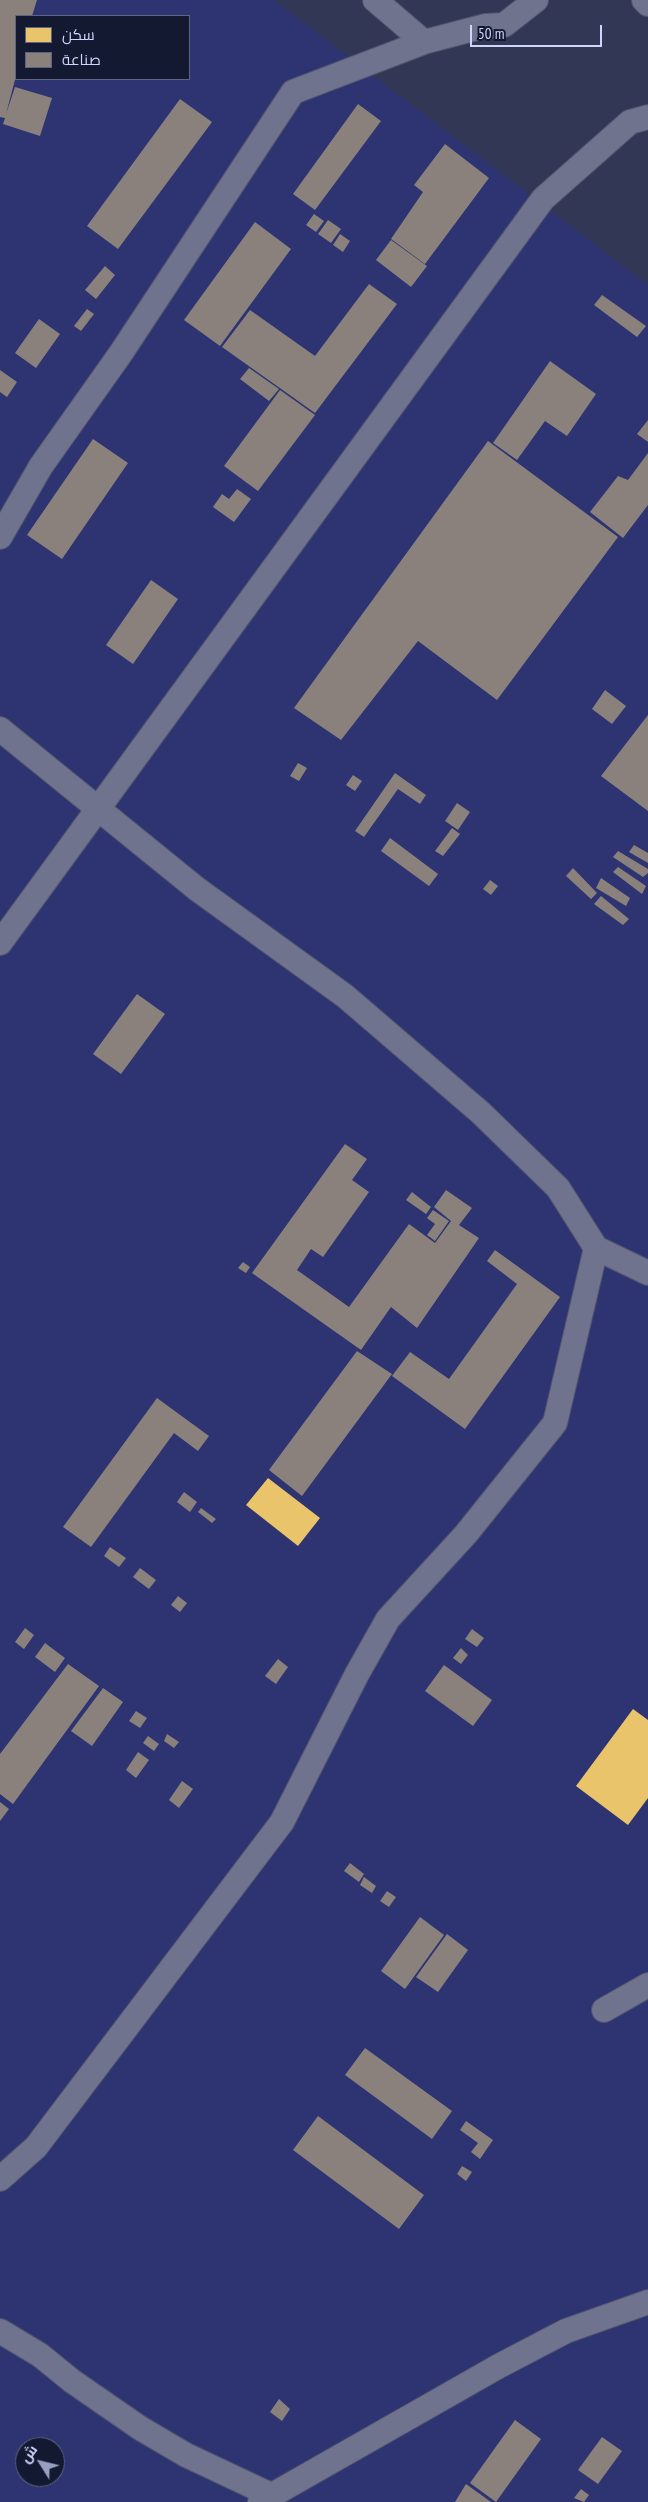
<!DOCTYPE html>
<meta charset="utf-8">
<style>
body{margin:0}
#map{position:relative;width:648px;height:2502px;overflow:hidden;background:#333756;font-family:"PT Sans Narrow",Cairo,sans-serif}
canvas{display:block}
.legend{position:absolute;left:15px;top:15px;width:175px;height:65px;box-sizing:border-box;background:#141932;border:1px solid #5e6582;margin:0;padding:6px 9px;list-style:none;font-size:15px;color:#ced7fb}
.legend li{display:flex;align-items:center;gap:10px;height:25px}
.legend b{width:25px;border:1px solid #5e6582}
.north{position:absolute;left:15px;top:2437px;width:50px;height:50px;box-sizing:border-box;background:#141932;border:1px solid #5e6582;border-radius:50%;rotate:306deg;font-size:14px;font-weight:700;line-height:20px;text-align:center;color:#ced7fb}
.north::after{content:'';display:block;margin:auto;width:18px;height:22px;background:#989fc1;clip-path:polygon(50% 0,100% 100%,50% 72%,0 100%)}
.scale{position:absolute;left:470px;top:25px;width:132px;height:22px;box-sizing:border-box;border:2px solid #ced7fb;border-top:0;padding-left:6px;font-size:15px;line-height:18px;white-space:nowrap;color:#ced7fb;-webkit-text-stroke:4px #141932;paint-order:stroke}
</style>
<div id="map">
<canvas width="648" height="2502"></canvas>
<ul class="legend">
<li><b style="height:14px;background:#e9c46a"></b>سكن</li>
<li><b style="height:14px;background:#8a817c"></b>صناعة</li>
</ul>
<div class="north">ش</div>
<div class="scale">50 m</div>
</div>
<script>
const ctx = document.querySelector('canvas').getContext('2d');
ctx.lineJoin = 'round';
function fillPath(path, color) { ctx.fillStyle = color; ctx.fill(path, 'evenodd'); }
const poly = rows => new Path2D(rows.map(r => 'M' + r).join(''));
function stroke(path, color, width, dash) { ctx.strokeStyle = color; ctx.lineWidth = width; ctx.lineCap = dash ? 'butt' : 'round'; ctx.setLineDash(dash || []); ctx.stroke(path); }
fillPath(poly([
 [0,0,274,0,648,285,648,2502,0,2502],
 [16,16,189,16,189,79,16,79],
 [25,2447,55,2447,55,2477,25,2477]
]), '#2d3471');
fillPath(poly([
 [268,1478,320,1518,298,1546,246,1505],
 [633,1709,648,1720,648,1798,628,1825,576,1786]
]), '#e9c46a');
fillPath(poly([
 [0,0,37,0,32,16,16,16,16,76,6,114,15,87,52,98,40,136,3,124,5,118,0,117],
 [180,99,212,122,118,249,87,226],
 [358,104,381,121,315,210,293,194],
 [445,144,489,178,425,264,391,239,423,192,414,185],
 [314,214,324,221,316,232,306,225],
 [328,220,341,229,331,243,318,234],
 [255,222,291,249,220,346,184,320],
 [340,234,350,241,343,252,333,245],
 [391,240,427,266,411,287,376,260],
 [105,266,115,275,96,299,85,290],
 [369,284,397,304,315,413,222,347,250,310,315,356],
 [602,295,646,326,637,337,594,305],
 [87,309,94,314,81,331,74,326],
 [39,319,60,334,36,368,15,353],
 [550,361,596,394,567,436,545,421,517,460,493,443],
 [249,368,279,389,269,401,240,379],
 [0,370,17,382,7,397,0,392],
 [280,390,315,415,258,491,224,466],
 [648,420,648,442,637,434],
 [93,439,128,463,62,559,27,535],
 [488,441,618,537,497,700,418,641,341,740,294,708],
 [648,453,648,505,623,538,590,512,618,476,628,480],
 [237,489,251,499,234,522,213,507,222,494,229,499],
 [151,580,178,599,133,664,106,645],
 [605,690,626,706,612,724,592,709],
 [648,715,648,811,601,776],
 [298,763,307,768,299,781,290,776],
 [395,773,426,795,420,804,398,789,364,837,355,831],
 [353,775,362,781,355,791,346,785],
 [457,803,470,812,458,830,445,821],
 [452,828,460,834,443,856,435,851],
 [390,838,438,874,429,886,381,851],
 [634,845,648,853,648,863,629,852],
 [618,851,648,869,648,873,643,877,613,857],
 [618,867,646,886,642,894,613,872],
 [573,868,597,893,591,899,566,876],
 [601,878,630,898,626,906,596,888],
 [490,880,498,886,491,895,483,889],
 [601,896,629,919,623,925,594,904],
 [137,994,165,1014,121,1074,93,1054],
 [345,1144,367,1159,352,1180,369,1192,323,1257,311,1249,297,1270,349,1307,409,1224,435,1243,451,1221,434,1207,446,1190,472,1208,459,1225,479,1238,417,1328,391,1307,361,1350,252,1273],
 [412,1192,431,1207,426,1214,406,1200],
 [433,1210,449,1221,435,1241,427,1235,435,1224,427,1218],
 [495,1250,560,1297,465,1429,392,1376,410,1352,449,1379,517,1284,487,1261],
 [243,1262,250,1267,246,1273,238,1268],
 [357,1351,392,1374,302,1496,269,1470],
 [157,1398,209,1436,198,1451,174,1433,91,1547,63,1527],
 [184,1492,197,1502,190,1512,177,1502],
 [201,1508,216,1519,212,1523,198,1512],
 [110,1547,126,1558,119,1567,104,1556],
 [140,1568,156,1580,149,1589,133,1577],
 [178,1596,187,1603,180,1612,171,1605],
 [25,1628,34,1635,24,1649,15,1642],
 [472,1629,484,1638,477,1647,465,1639],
 [45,1643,65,1658,55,1672,35,1657],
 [461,1648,468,1655,461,1664,453,1658],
 [278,1659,288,1667,276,1684,265,1676],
 [68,1664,99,1686,13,1804,0,1794,0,1754],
 [444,1665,492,1700,473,1726,425,1691],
 [103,1688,123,1702,92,1746,71,1731],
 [136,1711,147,1718,140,1728,129,1721],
 [167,1734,179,1742,174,1748,164,1741],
 [148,1736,159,1744,154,1751,143,1743],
 [138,1752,149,1760,136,1778,126,1770],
 [182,1781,193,1789,179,1808,169,1800],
 [0,1802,9,1809,0,1821],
 [350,1863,364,1874,359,1882,344,1871],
 [364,1877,376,1886,372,1893,360,1885],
 [387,1891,396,1897,389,1907,380,1901],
 [420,1917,444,1935,405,1989,381,1971],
 [447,1934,468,1950,438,1992,416,1977],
 [365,2048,452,2111,432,2139,345,2075],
 [318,2116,424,2195,399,2229,293,2150],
 [466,2121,493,2140,480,2159,471,2152,478,2143,460,2130],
 [462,2166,472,2172,466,2181,457,2174],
 [279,2399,290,2409,282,2421,270,2412],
 [515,2420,541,2439,496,2502,470,2483],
 [602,2437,622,2451,598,2484,578,2470],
 [466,2484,491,2502,455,2502],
 [581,2489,589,2495,584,2502,574,2498]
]), '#8a817c');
const minor = poly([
 [375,0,424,42],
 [644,0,648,4],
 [0,537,41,466,121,353,293,92,424,42,485,26,504,25,536,0],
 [0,729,197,889,345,996,481,1113,558,1188,596,1248,648,1273],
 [0,943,543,199,630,122,648,117],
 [604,2010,648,1985],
 [0,2179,36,2147,282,1822,357,1674,388,1619,466,1534,555,1423,596,1248],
 [0,2331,40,2355,72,2381,140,2428,186,2455,271,2495],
 [260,2502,499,2366,566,2331,648,2302]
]);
stroke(minor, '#515470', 26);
stroke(minor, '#6f738d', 24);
</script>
